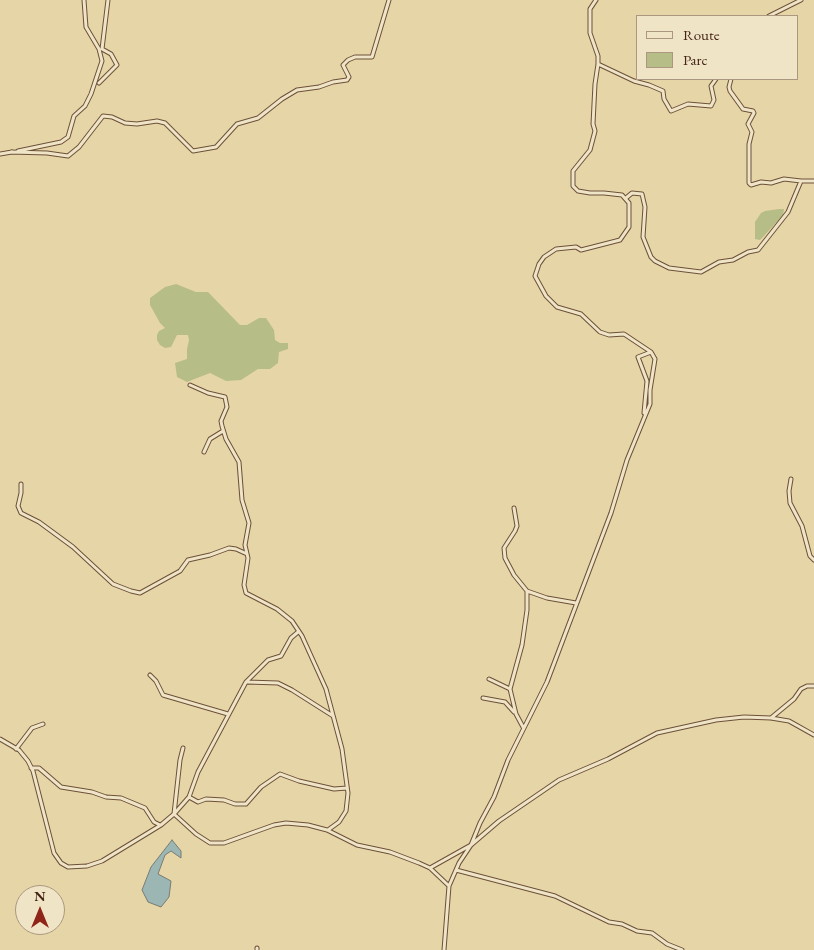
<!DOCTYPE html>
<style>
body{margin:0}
#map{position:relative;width:814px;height:950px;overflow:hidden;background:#e6d6a7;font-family:"EB Garamond",serif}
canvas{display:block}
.legend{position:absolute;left:636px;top:15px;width:162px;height:65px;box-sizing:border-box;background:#efe4c6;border:1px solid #ab977f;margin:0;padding:6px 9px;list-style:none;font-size:15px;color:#442315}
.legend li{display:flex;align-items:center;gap:10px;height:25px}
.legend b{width:25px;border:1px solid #ab977f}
.north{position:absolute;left:15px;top:885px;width:50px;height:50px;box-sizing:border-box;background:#efe4c6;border:1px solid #ab977f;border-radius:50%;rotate:0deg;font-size:14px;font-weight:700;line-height:20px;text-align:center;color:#442315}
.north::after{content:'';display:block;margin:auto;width:18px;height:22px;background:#8f2418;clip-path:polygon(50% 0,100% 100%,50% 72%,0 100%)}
</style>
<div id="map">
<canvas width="814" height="950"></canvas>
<ul class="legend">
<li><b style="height:6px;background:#efe4c6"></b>Route</li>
<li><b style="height:14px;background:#b7bd86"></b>Parc</li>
</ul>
<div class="north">N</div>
</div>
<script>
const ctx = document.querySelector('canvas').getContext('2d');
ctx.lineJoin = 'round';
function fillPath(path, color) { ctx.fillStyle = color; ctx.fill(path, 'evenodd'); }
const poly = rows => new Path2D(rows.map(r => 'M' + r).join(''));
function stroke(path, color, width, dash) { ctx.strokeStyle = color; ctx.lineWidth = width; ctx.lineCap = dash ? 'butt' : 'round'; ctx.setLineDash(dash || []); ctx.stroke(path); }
fillPath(poly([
 [779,209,784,209,783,215,764,236,760,240,755,239,755,222,761,213,765,211],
 [176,284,196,292,208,292,240,325,247,325,259,318,266,318,274,330,275,340,280,343,288,343,288,349,279,352,278,363,270,369,258,369,241,380,226,381,210,373,187,382,177,377,175,363,187,359,187,349,189,340,188,335,177,335,171,347,165,348,160,345,157,340,157,335,159,331,165,328,160,323,150,305,150,298,165,287]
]), '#b7bd86');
const water = poly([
 [172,840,181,851,181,858,171,851,165,855,158,874,171,881,169,897,161,907,148,902,142,890,151,867,172,840]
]);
fillPath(water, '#9bb6b3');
stroke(water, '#787b74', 1);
const minor = poly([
 [769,16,801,0],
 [598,64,634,81,649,85,663,91,664,99,671,111,688,104,711,106,714,100,711,86,716,79],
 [731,79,729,87,730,91,743,109,753,111,754,113,748,124,752,132,749,144,749,183,751,185,761,182,771,183,784,179,801,181,814,181],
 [99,83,117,65,111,54,102,49,108,0],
 [18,151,61,142,68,137,74,116,85,106,91,94,102,61,99,49,86,27,84,0],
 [11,152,47,153,68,156,79,147,103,116,112,117,125,123,137,124,157,121,165,123,193,151,216,147,237,124,258,118,282,99,297,90,319,87,333,82,347,80,349,77,343,65,348,60,355,57,372,57,389,0],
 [0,154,12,152],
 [626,198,632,193,642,194,645,207,643,237,651,257,655,261,669,268,701,272,719,262,733,260,748,252,758,250,788,212,801,181],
 [190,385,208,393,225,397,227,407,221,421,222,426,226,439,239,462,242,500,249,523,245,545,248,558,244,585,246,593,277,609,292,621,302,636,326,689,342,749,348,793,346,811,339,822,328,830],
 [644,413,647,381,638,357,651,352],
 [204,452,210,439,223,431],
 [791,479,789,491,790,503,802,526,810,556,814,560],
 [21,484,21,493,18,506,21,513,39,522,73,547,113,584,131,591,140,593,180,571,188,560,210,555,229,548,236,549,247,554],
 [514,508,517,526,515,531,504,548,505,558,514,575,527,591,527,610,522,645,510,689,516,714,523,727],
 [527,591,547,598,576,603],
 [150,675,156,681,163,695,228,714],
 [489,679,510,689],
 [247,682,278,683,292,690,333,716],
 [483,698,505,702,514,712],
 [771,718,794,699,801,689,807,686,814,686],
 [0,739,19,750,28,761,33,771,54,853,61,863,68,867,87,866,102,861,161,825,174,814,196,834,210,843,224,843,274,825,286,823,308,825,327,830,357,845,390,852,419,863,430,868,449,886],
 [16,749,32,728,43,724],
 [31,768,39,768,61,787,92,792,106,797,121,798,145,808,154,822,160,825],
 [189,797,198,802,206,799,224,800,235,804,246,804,261,787,280,774,299,781,334,789,347,788],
 [174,814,189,797,198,772,246,682,268,660,281,656,291,638,298,632],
 [174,814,180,760,183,748],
 [430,868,471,845,480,823,494,797,508,760,547,682,611,513,627,460,650,404,650,390,655,359,651,352,624,334,609,335,600,332,581,314,557,307,546,296,535,276,539,264,544,257,556,249,576,247,581,250,620,240,629,227,629,203,622,195,604,193,590,193,578,191,573,186,573,171,590,150,595,131,593,124,595,84,598,64,598,56,590,33,590,9,596,0],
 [456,870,555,896,609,922,622,924,637,931,652,933,667,944,682,950],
 [257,950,257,948],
 [444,950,449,886,459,863,471,845,499,821,559,780,608,759,657,733,716,720,744,717,771,718,789,721,814,735]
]);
stroke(minor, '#6c503a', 5);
stroke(minor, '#efe4c6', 3);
</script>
